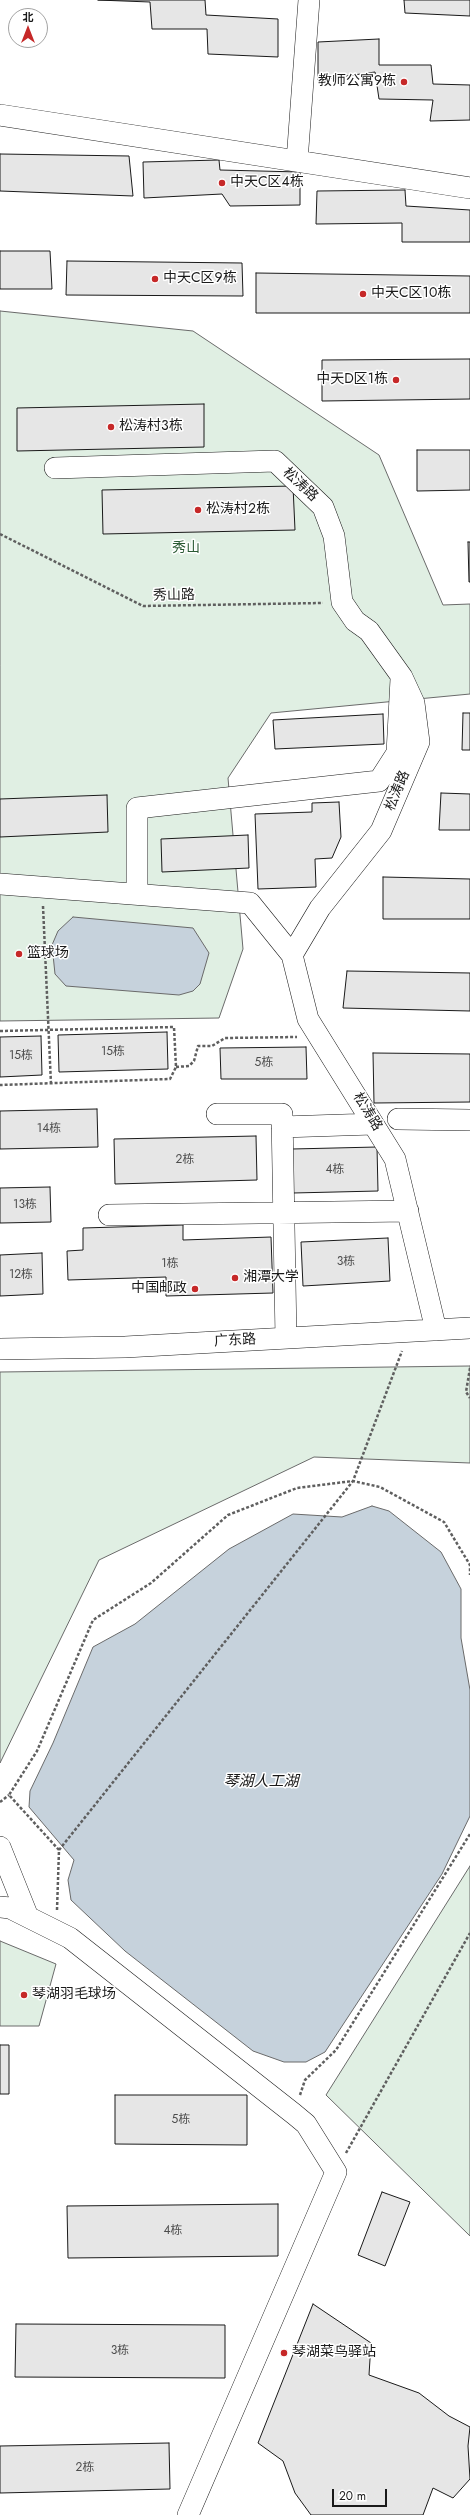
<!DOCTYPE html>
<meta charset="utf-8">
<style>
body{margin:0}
#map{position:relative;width:470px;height:2515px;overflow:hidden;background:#fff;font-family:Jost,"Noto Sans SC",sans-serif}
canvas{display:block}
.north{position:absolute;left:8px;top:8px;width:40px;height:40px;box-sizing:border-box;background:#fff;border:1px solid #a3a3a3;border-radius:50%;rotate:0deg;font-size:11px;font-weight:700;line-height:16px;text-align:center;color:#1a1a1a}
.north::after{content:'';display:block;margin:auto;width:14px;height:18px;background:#c62828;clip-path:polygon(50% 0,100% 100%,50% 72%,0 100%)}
.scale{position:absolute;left:332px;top:2489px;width:55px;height:18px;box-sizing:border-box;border:2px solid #1a1a1a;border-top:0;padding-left:5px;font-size:12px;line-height:14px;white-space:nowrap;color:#1a1a1a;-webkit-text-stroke:3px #fff;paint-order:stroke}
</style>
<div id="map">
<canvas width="470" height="2515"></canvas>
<div class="north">北</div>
<div class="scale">20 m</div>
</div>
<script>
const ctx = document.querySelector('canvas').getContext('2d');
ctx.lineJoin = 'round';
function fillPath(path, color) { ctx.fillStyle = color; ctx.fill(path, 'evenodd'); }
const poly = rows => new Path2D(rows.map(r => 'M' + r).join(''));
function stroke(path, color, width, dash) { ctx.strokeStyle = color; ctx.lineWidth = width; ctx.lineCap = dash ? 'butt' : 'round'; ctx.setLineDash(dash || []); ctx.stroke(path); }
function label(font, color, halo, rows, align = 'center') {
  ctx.font = font + ' Jost,"Noto Sans SC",sans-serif'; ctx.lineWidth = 3; ctx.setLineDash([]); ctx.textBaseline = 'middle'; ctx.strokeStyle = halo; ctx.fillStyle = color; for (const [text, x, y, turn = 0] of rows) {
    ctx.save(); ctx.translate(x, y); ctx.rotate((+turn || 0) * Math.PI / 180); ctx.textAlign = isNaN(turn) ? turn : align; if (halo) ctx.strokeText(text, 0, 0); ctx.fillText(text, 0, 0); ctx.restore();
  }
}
const green = poly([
 [0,311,193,331,379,455,443,605,470,604,470,694,271,713,228,778,243,949,219,1018,0,1021,0,311],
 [470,1366,470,1463,314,1457,99,1560,0,1763,0,1372,470,1366],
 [470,1866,470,2236,326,2095,470,1866],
 [0,1941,56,1964,39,2026,0,2026,0,1941]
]);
fillPath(green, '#e0efe3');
stroke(green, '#6a6a6a', 1);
const water = poly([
 [73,917,193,928,209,953,200,984,193,991,179,995,66,986,55,974,52,945,58,931,73,917],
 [372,1506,389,1511,441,1552,461,1589,461,1638,470,1690,470,1816,442,1874,325,2052,306,2062,284,2062,253,2051,125,1951,71,1900,68,1880,74,1860,29,1807,30,1791,53,1743,93,1647,135,1624,229,1549,293,1514,342,1517,372,1506]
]);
fillPath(water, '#c6d2dc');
stroke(water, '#6a6a6a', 1);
const building = poly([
 [98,0,205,0,206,15,278,19,278,57,208,54,207,29,152,29,150,2,98,0],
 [404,0,470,0,470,16,405,13,404,0],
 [379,39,379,65,431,65,433,84,470,85,470,120,430,121,433,100,379,99,375,72,318,80,318,42,379,39],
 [0,154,129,156,133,196,0,191,0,154],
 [219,160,220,170,300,172,300,205,230,206,222,194,144,198,143,162,219,160],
 [405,190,406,206,470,210,470,242,402,242,402,223,316,224,317,191,405,190],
 [0,251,50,251,52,289,0,289,0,251],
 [67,261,242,263,243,296,66,295,67,261],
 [256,273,470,276,470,313,256,313,256,273],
 [470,359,470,399,322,401,322,360,470,359],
 [204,404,204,447,17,451,17,408,204,404],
 [417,450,470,450,470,490,417,491,417,450],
 [293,486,295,530,103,534,102,490,293,486],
 [468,542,470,542,470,582,469,582,468,542],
 [463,713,470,713,470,750,462,750,463,713],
 [383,714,384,744,275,749,273,720,383,714],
 [441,793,470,794,470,830,439,830,441,793],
 [107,795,108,832,0,837,0,799,107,795],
 [339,802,341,837,332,858,315,859,316,887,258,889,255,814,312,812,312,803,339,802],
 [248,835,249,868,162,872,161,839,248,835],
 [383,877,470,879,470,919,383,919,383,877],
 [347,971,470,973,470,1011,343,1008,347,971],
 [167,1032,168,1069,59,1072,58,1035,167,1032],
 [41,1036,42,1075,0,1077,0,1037,41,1036],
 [306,1047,307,1079,221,1079,220,1048,306,1047],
 [373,1053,470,1054,470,1102,374,1103,373,1053],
 [97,1109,98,1147,0,1149,0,1111,97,1109],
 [256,1136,257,1180,115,1184,114,1139,256,1136],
 [377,1147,378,1191,293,1193,292,1149,377,1147],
 [50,1187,51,1222,0,1223,0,1188,50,1187],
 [183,1225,183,1240,271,1237,273,1293,166,1296,166,1277,68,1280,67,1251,83,1250,83,1228,183,1225],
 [388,1238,390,1281,303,1286,301,1242,388,1238],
 [42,1253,43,1294,0,1296,0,1255,42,1253],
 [0,2045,9,2045,9,2094,0,2094,0,2045],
 [115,2095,247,2095,247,2145,115,2144,115,2095],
 [382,2192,410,2202,385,2266,358,2255,382,2192],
 [278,2204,278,2256,68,2258,67,2206,278,2204],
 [313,2304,371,2343,369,2375,419,2393,449,2416,470,2427,468,2446,470,2479,453,2498,433,2488,423,2515,311,2515,295,2493,283,2461,258,2443,313,2304],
 [16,2324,225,2325,225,2378,15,2377,16,2324],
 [169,2443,170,2489,0,2493,0,2446,169,2443]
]);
fillPath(building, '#e6e6e6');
stroke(building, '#1a1a1a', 1);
const minor = poly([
 [0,115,470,188],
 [297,161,309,0],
 [55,468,275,461,323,507,334,536,342,602,355,621,369,631,402,677,414,703,419,742,381,831,320,908,292,955,308,1019,395,1159,436,1330],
 [0,884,250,903,292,955],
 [137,894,137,808,379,781,397,753,401,679],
 [217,1114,282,1114,286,1338],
 [398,1119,470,1120],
 [282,1127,373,1124],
 [109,1215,408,1211],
 [0,1349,125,1347,470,1328],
 [0,1847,28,1917],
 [0,1907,10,1908,70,1938,294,2114,306,2124,336,2172,188,2515]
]);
stroke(minor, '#1a1a1a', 22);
stroke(poly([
 [0,534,143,606,323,603],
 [43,906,51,1084],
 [0,1031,174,1027,176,1067,170,1079,0,1085],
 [176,1067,189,1066,194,1061,198,1046,212,1046,225,1038,297,1037],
 [470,1368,466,1392,470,1398],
 [0,1802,9,1795],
 [59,1850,9,1795,37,1751,93,1620,151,1583,228,1515,297,1488,353,1481,380,1487,444,1522,470,1565,470,1575],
 [57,1910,59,1850,353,1481,402,1351],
 [300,2095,305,2080,336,2050,470,1834],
 [346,2153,470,1933]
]), '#5f5f5f', 2.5, [3, 2]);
stroke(minor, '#fff', 21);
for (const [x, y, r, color] of [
 [404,82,4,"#c62828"],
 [222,183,4,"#c62828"],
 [155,279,4,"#c62828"],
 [363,294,4,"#c62828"],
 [396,380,4,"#c62828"],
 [111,427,4,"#c62828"],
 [198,510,4,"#c62828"],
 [19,954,4,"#c62828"],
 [235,1278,4,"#c62828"],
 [195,1289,4,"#c62828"],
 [24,1995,4,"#c62828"],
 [284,2353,4,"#c62828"]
]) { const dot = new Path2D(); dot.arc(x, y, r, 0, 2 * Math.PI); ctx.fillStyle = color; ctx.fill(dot); stroke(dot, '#fff', 1.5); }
label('12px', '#4d4d4d', null, [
 ["15栋",113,1052],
 ["15栋",21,1056],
 ["5栋",264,1063],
 ["14栋",49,1129],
 ["2栋",185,1160],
 ["4栋",335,1170],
 ["13栋",25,1205],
 ["3栋",346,1262],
 ["1栋",170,1264],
 ["12栋",21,1275],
 ["5栋",181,2120],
 ["4栋",173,2231],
 ["3栋",120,2351],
 ["2栋",85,2468]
]);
label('14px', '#1a1a1a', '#fff', [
 ["教师公寓9栋",396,82,"right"],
 ["中天C区4栋",230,183],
 ["中天C区9栋",163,279],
 ["中天C区10栋",371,294],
 ["中天D区1栋",388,380,"right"],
 ["松涛村3栋",119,427],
 ["松涛村2栋",206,510],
 ["篮球场",27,954],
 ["湘潭大学",243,1278],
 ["中国邮政",187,1289,"right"],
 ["琴湖羽毛球场",32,1995],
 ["琴湖菜鸟驿站",292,2353]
], 'left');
label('14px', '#1a1a1a', '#fff', [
 ["松涛路",300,485,43],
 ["秀山路",174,596,-1],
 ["松涛路",398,791,-67],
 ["松涛路",367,1112,58],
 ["广东路",235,1341,-3]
]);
label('14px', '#2b5a34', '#fff', [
 ["秀山",186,549]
]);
label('italic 15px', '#1a1a1a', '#fff', [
 ["琴湖人工湖",261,1782]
]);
</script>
